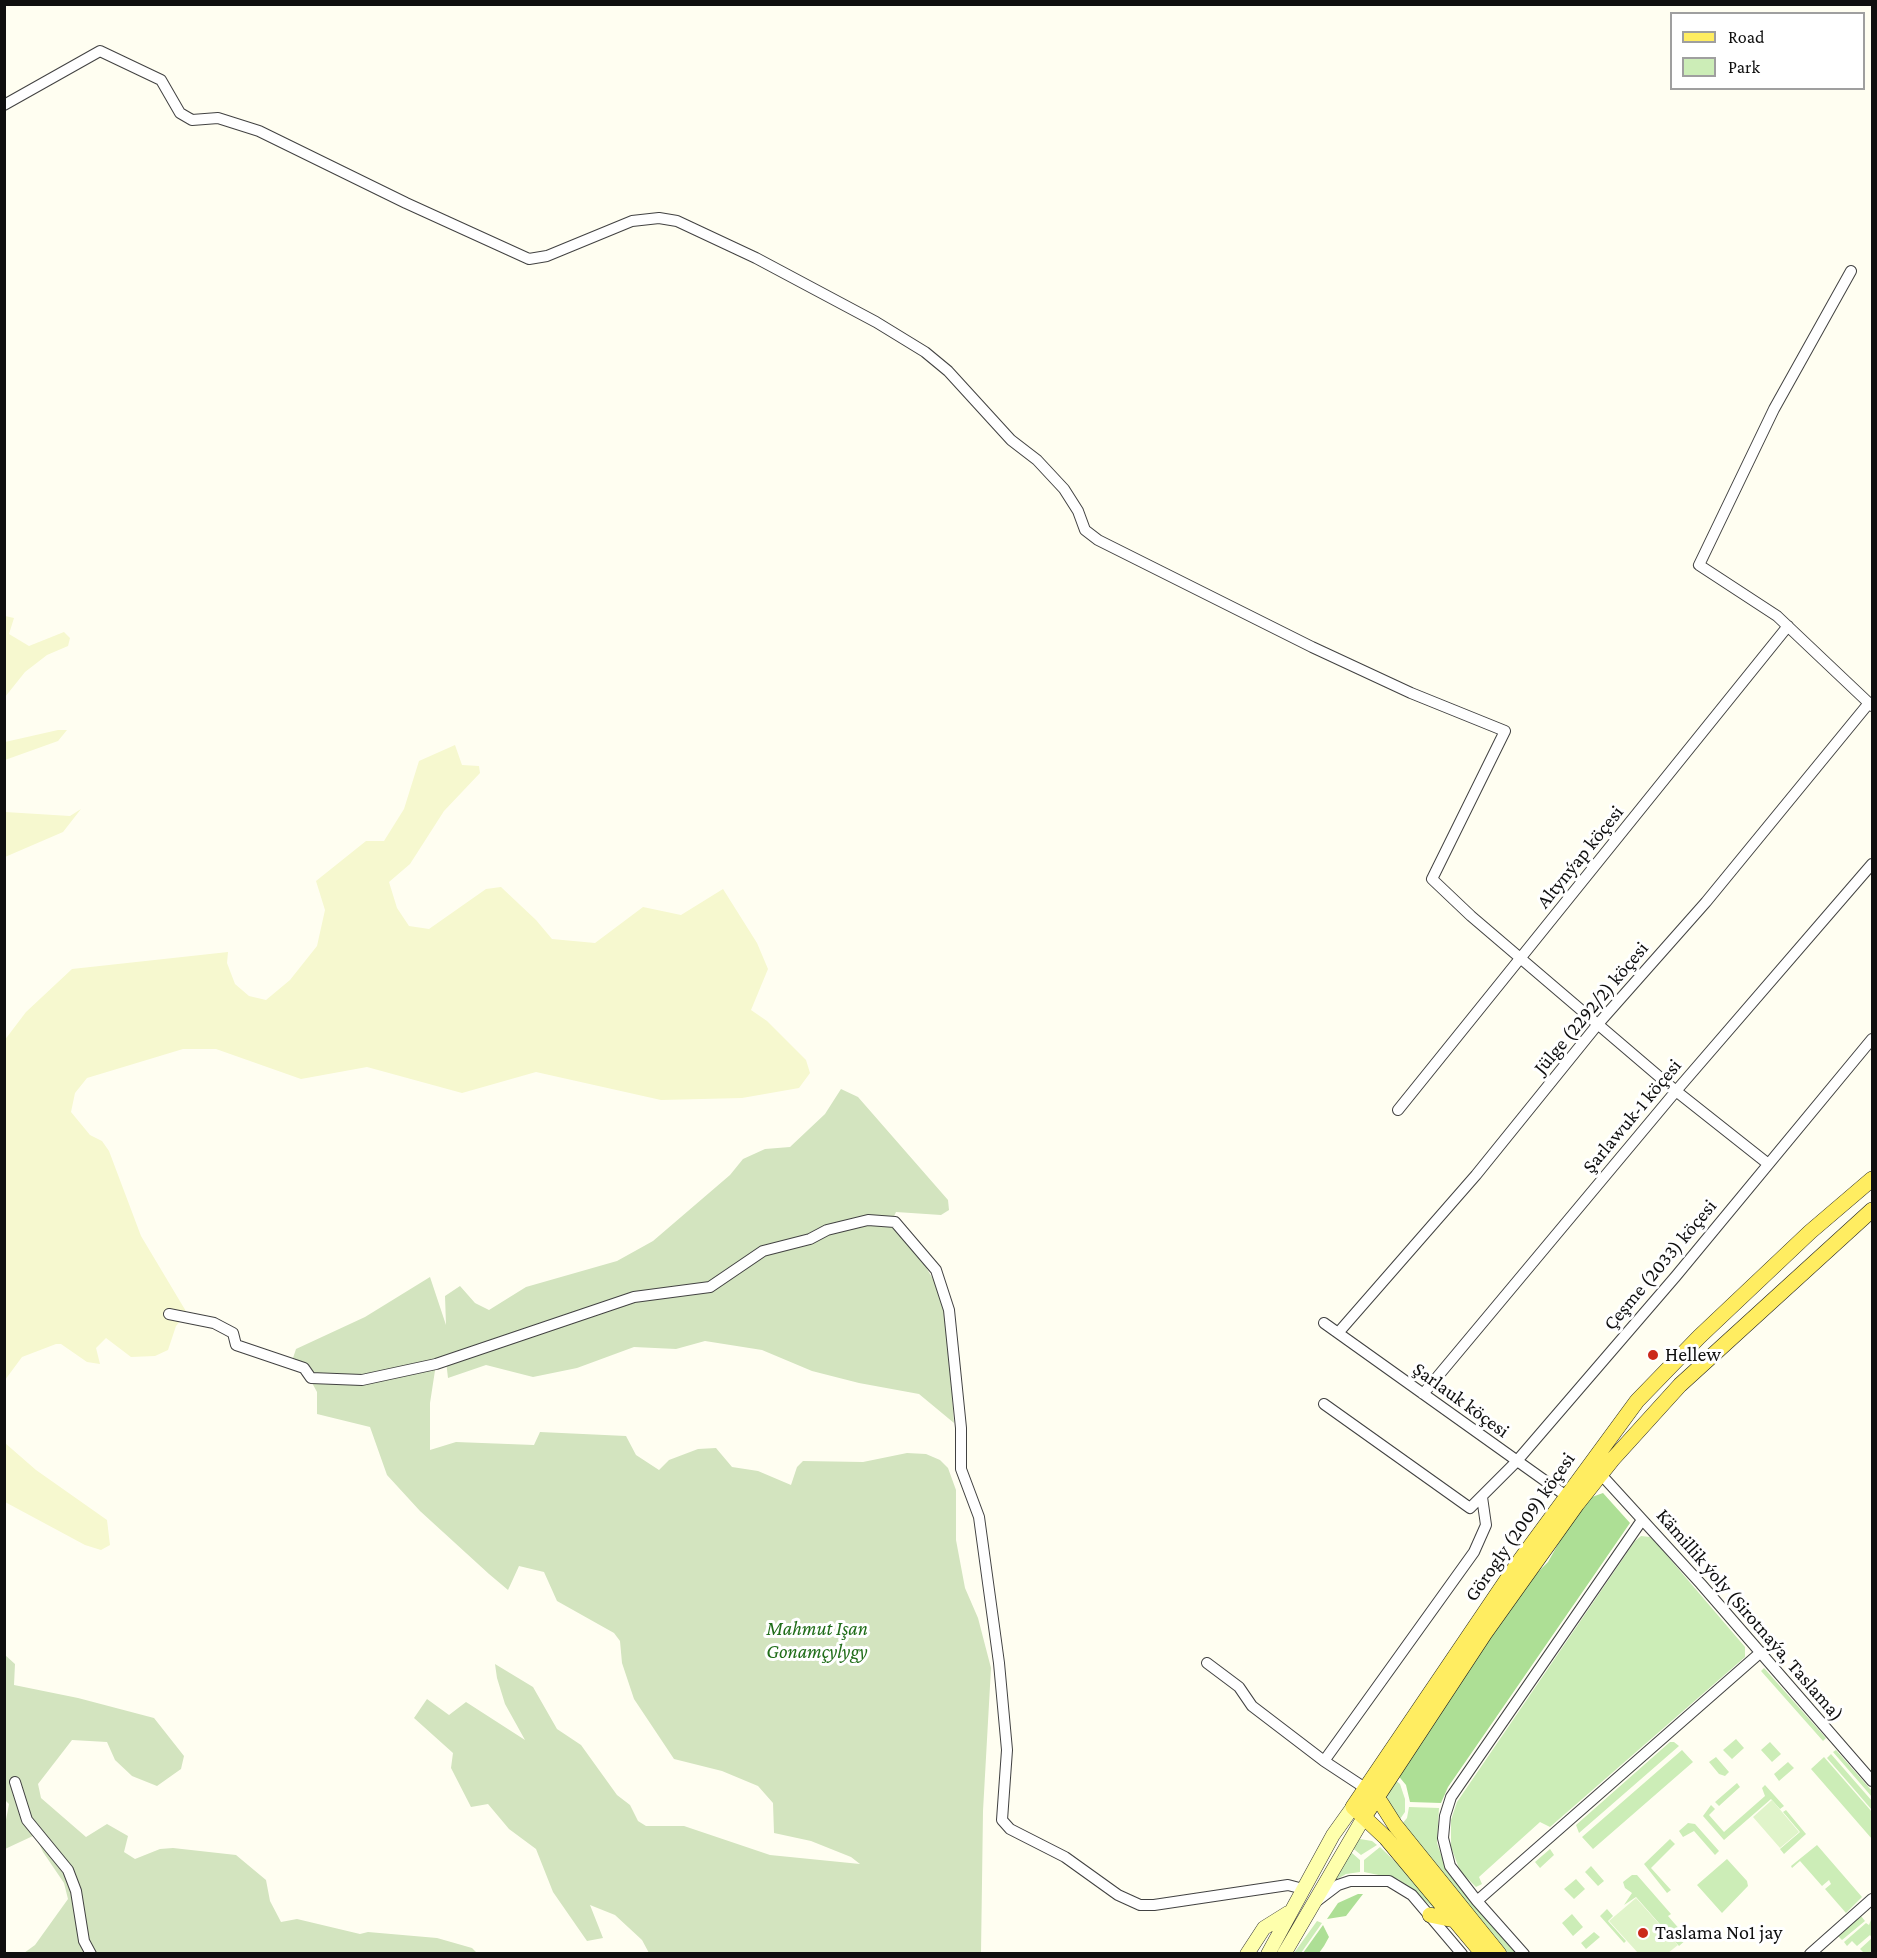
<!DOCTYPE html>
<meta charset="utf-8">
<style>
body{margin:0}
#map{position:relative;width:1877px;height:1958px;overflow:hidden;background:#fffef1;font-family:"Crimson Pro",serif}
canvas{display:block}
.frame{position:absolute;inset:0;border:6px solid #0f0f0f;pointer-events:none}
.legend{position:absolute;left:1670px;top:12px;width:195px;height:78px;box-sizing:border-box;background:#fff;border:2px solid #9f9f9f;margin:0;padding:8px 10px;list-style:none;font-size:18px;color:#0f0f0f}
.legend li{display:flex;align-items:center;gap:12px;height:30px}
.legend b{width:30px;border:2px solid #9f9f9f}
</style>
<div id="map">
<canvas width="1877" height="1958"></canvas>
<div class="frame"></div>
<ul class="legend">
<li><b style="height:8px;background:#ffed61"></b>Road</li>
<li><b style="height:16px;background:#ccedb7"></b>Park</li>
</ul>
</div>
<script>
const ctx = document.querySelector('canvas').getContext('2d');
ctx.lineJoin = 'round';
function fillPath(path, color) { ctx.fillStyle = color; ctx.fill(path, 'evenodd'); }
const poly = rows => new Path2D(rows.map(r => 'M' + r).join(''));
function stroke(path, color, width, dash) { ctx.strokeStyle = color; ctx.lineWidth = width; ctx.lineCap = dash ? 'butt' : 'round'; ctx.setLineDash(dash || []); ctx.stroke(path); }
function label(font, color, halo, rows, align = 'center') {
  ctx.font = font + ' "Crimson Pro",serif'; ctx.lineWidth = 6; ctx.setLineDash([]); ctx.textBaseline = 'middle'; ctx.strokeStyle = halo; ctx.fillStyle = color; for (const [text, x, y, turn = 0] of rows) {
    ctx.save(); ctx.translate(x, y); ctx.rotate((+turn || 0) * Math.PI / 180); ctx.textAlign = isNaN(turn) ? turn : align; if (halo) ctx.strokeText(text, 0, 0); ctx.fillText(text, 0, 0); ctx.restore();
  }
}
fillPath(poly([
 [5,616,14,618,9,634,29,646,64,632,70,638,68,646,47,655,25,672,5,697],
 [58,730,67,730,58,741,5,760,5,742],
 [455,745,462,765,479,766,480,773,444,811,410,864,389,882,397,908,409,926,429,929,486,889,501,887,536,920,552,939,595,943,643,907,681,915,723,889,757,943,768,969,751,1010,767,1021,806,1060,810,1073,799,1088,742,1098,661,1100,536,1072,462,1093,367,1067,301,1079,216,1049,183,1049,87,1078,75,1093,71,1112,90,1135,102,1141,109,1151,141,1236,187,1313,176,1326,168,1350,155,1356,131,1357,106,1338,96,1348,100,1364,87,1362,61,1344,56,1344,22,1357,5,1380,4,1041,26,1012,72,969,228,952,227,963,235,984,249,996,266,1000,290,980,317,946,325,910,316,881,366,841,384,841,404,809,419,761],
 [81,809,63,832,5,857,5,812,70,816],
 [5,1443,36,1470,107,1520,110,1545,101,1550,85,1545,5,1502]
]), '#f6f8cf');
fillPath(poly([
 [1641,1536,1650,1537,1658,1545,1745,1647,1745,1657,1550,1827,1540,1822,1479,1877,1482,1884,1476,1887,1460,1871,1451,1847,1451,1820,1457,1802,1635,1541],
 [1764,1668,1826,1738,1823,1741,1761,1671],
 [1736,1739,1744,1748,1732,1759,1723,1750],
 [1670,1742,1674,1742,1679,1746,1579,1833,1576,1825],
 [1770,1742,1781,1754,1772,1762,1761,1750],
 [1682,1750,1693,1762,1593,1849,1582,1837],
 [1836,1750,1872,1791,1872,1797,1833,1752],
 [1831,1754,1872,1801,1872,1810,1827,1758],
 [1716,1757,1729,1772,1725,1776,1719,1774,1709,1762],
 [1824,1757,1872,1812,1872,1839,1811,1769],
 [1788,1762,1794,1768,1779,1781,1774,1774],
 [1392,1777,1400,1784,1405,1799,1405,1812,1398,1822,1387,1797],
 [1737,1783,1740,1787,1719,1806,1715,1802],
 [1765,1785,1784,1806,1780,1809,1771,1799,1724,1840,1703,1816,1711,1805,1715,1809,1709,1815,1724,1832,1765,1796,1762,1788],
 [1409,1807,1439,1808,1437,1843,1447,1872,1516,1953,1508,1953,1406,1832,1401,1825,1407,1818],
 [1786,1810,1806,1834,1784,1854,1780,1849,1800,1832,1783,1812],
 [1688,1823,1695,1824,1719,1851,1715,1855,1694,1831,1683,1837,1679,1831],
 [1360,1839,1372,1841,1377,1845,1361,1855,1349,1845],
 [1670,1839,1675,1844,1651,1868,1671,1890,1667,1893,1644,1864],
 [1817,1845,1862,1897,1846,1913,1825,1889,1831,1884,1829,1880,1822,1886,1800,1861,1792,1868,1791,1866],
 [1345,1847,1360,1860,1360,1872,1346,1874,1325,1886],
 [1380,1847,1403,1869,1436,1907,1437,1911,1398,1879,1364,1872,1364,1860],
 [1550,1849,1554,1855,1540,1868,1535,1862],
 [1727,1859,1747,1881,1748,1886,1722,1913,1697,1885],
 [1591,1866,1604,1881,1598,1886,1585,1872],
 [1632,1875,1637,1875,1671,1914,1668,1916,1682,1932,1685,1929,1688,1933,1687,1939,1679,1946,1636,1897,1624,1905,1632,1893,1625,1888,1623,1882],
 [1576,1879,1585,1889,1574,1899,1564,1889],
 [1607,1909,1613,1916,1608,1921,1626,1941,1624,1943,1600,1916],
 [1572,1914,1583,1927,1573,1936,1562,1923],
 [1861,1916,1865,1921,1842,1940,1838,1936],
 [1872,1917,1872,1953,1864,1953,1860,1949,1872,1938,1870,1935,1857,1946,1852,1941,1847,1946,1844,1942,1866,1923,1869,1925],
 [1317,1921,1322,1923,1301,1953,1294,1953],
 [1594,1932,1600,1937,1586,1949,1581,1943]
]), '#ccedb7');
fillPath(poly([
 [1603,1493,1630,1523,1448,1787,1441,1803,1410,1802,1406,1785,1396,1773,1522,1588,1548,1562,1566,1530,1592,1497],
 [1358,1894,1363,1894,1346,1916,1327,1919,1338,1903],
 [1323,1925,1329,1937,1324,1946,1319,1953,1303,1953]
]), '#addf95');
fillPath(poly([
 [841,1089,858,1097,948,1200,949,1210,941,1215,896,1212,890,1225,920,1257,940,1291,948,1334,954,1423,919,1394,859,1383,812,1371,762,1350,705,1341,676,1349,634,1347,577,1368,533,1377,486,1365,448,1378,446,1361,436,1364,430,1403,430,1450,456,1442,534,1445,540,1432,626,1436,636,1455,659,1470,669,1460,698,1449,716,1448,732,1467,758,1471,791,1485,797,1467,803,1461,863,1462,907,1453,926,1454,940,1460,948,1468,956,1490,956,1540,965,1588,978,1618,991,1668,983,1811,981,1953,649,1953,642,1940,615,1915,590,1905,603,1938,587,1941,553,1892,536,1849,509,1829,488,1804,471,1807,451,1768,453,1753,414,1718,427,1699,449,1715,466,1702,525,1740,505,1704,497,1678,495,1664,533,1687,557,1729,581,1745,617,1795,630,1805,638,1821,646,1826,684,1826,770,1855,860,1864,851,1857,811,1841,774,1833,773,1803,758,1786,722,1771,674,1759,634,1699,622,1663,620,1641,614,1633,557,1601,544,1572,519,1566,508,1590,489,1574,420,1511,387,1475,370,1427,317,1414,317,1392,304,1368,291,1364,296,1349,365,1317,430,1277,446,1325,445,1296,460,1286,475,1303,489,1310,526,1287,617,1261,653,1241,730,1175,743,1159,765,1149,790,1147,825,1114],
 [5,1655,15,1664,14,1685,78,1698,154,1718,184,1756,181,1769,157,1786,132,1776,115,1760,107,1742,72,1740,38,1784,41,1798,86,1837,107,1824,128,1836,124,1852,135,1859,160,1849,173,1848,236,1855,266,1880,270,1901,281,1922,297,1919,360,1934,368,1932,437,1938,472,1948,477,1953,24,1953,35,1945,68,1899,64,1883,43,1852,35,1835,5,1849,5,1825,9,1804,4,1799]
]), '#d3e4bf');
fillPath(poly([
 [1772,1800,1799,1832,1780,1848,1753,1817],
 [1636,1898,1678,1945,1668,1953,1638,1953,1609,1921]
]), '#e0f4ca');
const minor = poly([
 [4,105,100,51,161,80,180,113,192,120,218,118,259,131,406,203,529,259,547,256,632,221,659,218,677,221,756,258,876,322,925,352,948,371,1011,440,1037,460,1064,489,1078,511,1085,530,1098,540,1312,647,1411,693,1505,731,1432,879,1471,916,1676,1091,1767,1163],
 [1851,271,1774,409,1699,565,1777,616,1872,706],
 [1398,1110,1788,626],
 [169,1314,214,1323,233,1333,236,1345,304,1368,311,1378,362,1380,436,1364,634,1297,710,1287,763,1251,810,1239,827,1230,868,1220,895,1222,936,1270,949,1310,961,1428,961,1469,979,1517,999,1663,1007,1750,1002,1820,1010,1829,1065,1857,1118,1895,1140,1905,1154,1905,1288,1885,1303,1889],
 [1324,1323,1572,1500],
 [1338,1333,1476,1175,1598,1024,1706,902,1869,703],
 [1423,1394,1676,1091,1872,864],
 [1324,1404,1470,1508,1516,1462,1676,1276,1872,1039],
 [1596,1469,1701,1584,1872,1781],
 [1207,1663,1239,1687,1252,1706,1324,1761,1365,1788],
 [1324,1761,1474,1552,1486,1525,1482,1497],
 [15,1782,27,1820,68,1870,76,1891,84,1941,91,1954],
 [1317,1901,1338,1885,1350,1881,1389,1881,1412,1895,1462,1954],
 [1477,1901,1761,1652],
 [1524,1954,1477,1901,1450,1866,1443,1838,1445,1816,1451,1797,1642,1520],
 [1810,1954,1872,1899]
]);
const secondary = poly([
 [1247,1954,1264,1928,1288,1913],
 [1268,1954,1333,1835,1353,1807],
 [1284,1954,1364,1817]
]);
const primary = poly([
 [1370,1792,1381,1803,1395,1825,1499,1954],
 [1364,1817,1485,1633,1577,1504,1612,1460,1680,1385,1872,1210],
 [1430,1915,1454,1920],
 [1483,1954,1386,1838,1353,1807,1521,1559,1637,1401,1699,1337,1810,1232,1872,1179]
]);
stroke(minor, '#424242', 12);
stroke(secondary, '#313131', 15);
stroke(primary, '#202020', 16);
stroke(minor, '#fff', 10);
stroke(secondary, '#feffac', 14);
stroke(primary, '#ffed61', 15);
for (const [x, y, r, color] of [
 [1653,1355,6,"#cb291b"],
 [1643,1933,6,"#cb291b"]
]) { const dot = new Path2D(); dot.arc(x, y, r, 0, 2 * Math.PI); ctx.fillStyle = color; ctx.fill(dot); stroke(dot, '#fff', 2); }
label('20px', '#0f0f0f', '#fff', [
 ["Altynýap köçesi",1580,857,-51],
 ["Jülge (2292/2) köçesi",1591,1008,-50],
 ["Şarlawuk-1 köçesi",1632,1116,-50],
 ["Çeşme (2033) köçesi",1660,1265,-50],
 ["Şarlauk köçesi",1461,1400,36],
 ["Görogly (2009) köçesi",1520,1527,-55],
 ["Kämillik ýoly (Sirotnaýa, Taslama)",1750,1615,49]
]);
label('20px', '#0f0f0f', '#fff', [
 ["Hellew",1665,1355],
 ["Taslama No1 jay",1655,1933]
], 'left');
label('italic 20px', '#206d19', '#fff', [
 ["Mahmut Işan",817,1629],
 ["Gonamçylygy",817,1652]
]);
</script>
